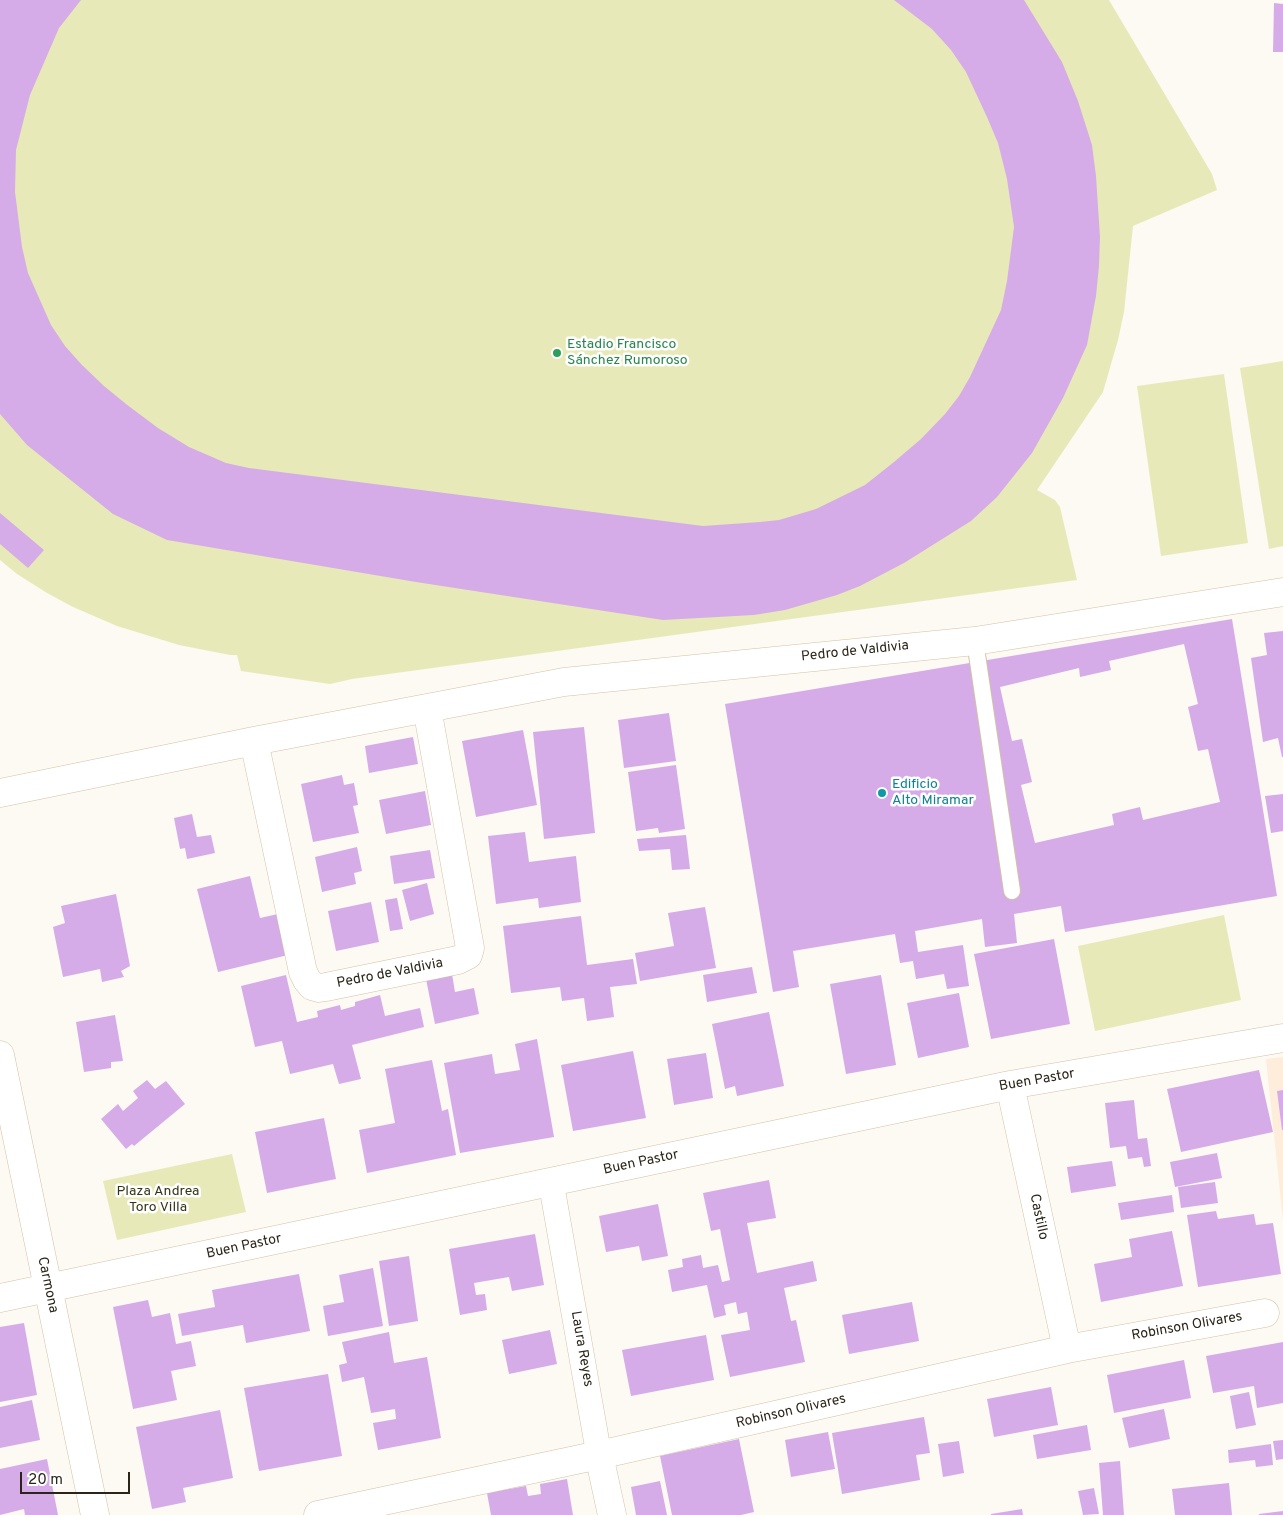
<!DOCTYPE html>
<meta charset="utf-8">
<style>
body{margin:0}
#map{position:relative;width:1283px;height:1515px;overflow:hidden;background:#fdf9f3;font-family:Overpass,sans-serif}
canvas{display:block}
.scale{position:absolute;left:20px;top:1472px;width:110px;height:22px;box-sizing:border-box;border:2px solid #2b2519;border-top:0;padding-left:6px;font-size:15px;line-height:18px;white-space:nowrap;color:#2b2519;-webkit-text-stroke:4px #fff;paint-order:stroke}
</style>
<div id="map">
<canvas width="1283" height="1515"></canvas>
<div class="scale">20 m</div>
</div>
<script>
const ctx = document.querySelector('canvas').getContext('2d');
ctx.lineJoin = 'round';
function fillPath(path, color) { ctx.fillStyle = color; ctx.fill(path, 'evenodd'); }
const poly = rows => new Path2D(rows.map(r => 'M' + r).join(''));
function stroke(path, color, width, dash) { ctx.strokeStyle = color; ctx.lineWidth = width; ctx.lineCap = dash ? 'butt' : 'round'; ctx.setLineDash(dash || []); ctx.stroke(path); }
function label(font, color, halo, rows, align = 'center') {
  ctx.font = font + ' Overpass,sans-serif'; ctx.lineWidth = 5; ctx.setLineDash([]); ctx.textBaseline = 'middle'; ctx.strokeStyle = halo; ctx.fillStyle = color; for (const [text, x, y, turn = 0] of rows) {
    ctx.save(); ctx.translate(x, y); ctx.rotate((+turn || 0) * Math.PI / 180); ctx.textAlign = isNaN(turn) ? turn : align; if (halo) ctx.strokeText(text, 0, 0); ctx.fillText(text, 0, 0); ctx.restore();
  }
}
fillPath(poly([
 [1283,1057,1283,1220,1266,1059]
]), '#feeddb');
fillPath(poly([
 [0,0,1109,0,1212,174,1217,190,1133,226,1124,312,1118,340,1103,392,1037,490,1055,500,1060,507,1077,580,352,679,330,684,241,671,237,655,230,655,179,645,117,626,73,607,47,593,17,574,0,560],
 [1283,361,1283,546,1269,549,1240,368],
 [1224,374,1248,543,1161,556,1137,386],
 [1224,915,1241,1000,1095,1031,1078,946],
 [232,1154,246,1212,117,1240,103,1181]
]), '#e7eab8');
fillPath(poly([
 [0,0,81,0,59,28,30,95,16,150,15,192,22,247,28,273,51,325,65,346,82,365,104,386,126,404,158,428,189,447,226,463,249,468,703,526,760,522,779,520,816,509,865,485,894,462,921,439,945,414,959,396,970,377,1001,310,1007,281,1014,227,1007,179,998,143,987,117,966,72,951,50,932,29,894,0,1024,0,1062,62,1078,101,1092,145,1096,176,1100,237,1099,266,1096,296,1087,345,1063,398,1032,453,997,497,971,521,904,563,860,586,837,595,785,610,754,615,663,620,416,582,167,540,113,514,27,445,0,414],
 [1274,3,1283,4,1283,52,1273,52],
 [0,513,44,550,28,568,0,544],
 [1232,619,1277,896,1065,932,1061,906,1014,914,1017,943,985,947,982,919,915,931,918,952,963,945,969,986,947,989,944,974,916,979,913,961,900,963,895,934,793,951,799,987,773,992,725,704],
 [1184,644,1198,704,1188,707,1198,751,1208,749,1220,802,1143,820,1140,807,1112,814,1114,825,1035,843,1021,785,1032,782,1022,739,1012,741,1000,687,1079,668,1080,677,1111,670,1109,661],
 [1283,631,1283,757,1282,757,1278,738,1263,742,1251,658,1267,655,1264,633],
 [669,713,676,761,624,768,618,720],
 [584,727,595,833,544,839,533,732],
 [523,730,537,805,476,817,462,741],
 [413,737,418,764,369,773,365,746],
 [676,765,685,829,659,833,658,828,636,831,628,772],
 [342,775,344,785,354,783,358,805,353,806,359,833,313,842,301,784],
 [425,791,431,825,386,834,379,800],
 [1283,794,1283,831,1271,833,1265,796],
 [192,814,197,837,211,835,215,853,187,859,185,848,180,849,174,818],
 [525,832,529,862,576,856,581,902,539,908,538,898,496,904,488,836],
 [686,835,690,869,672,870,670,849,639,851,637,839],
 [357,847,362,871,354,873,356,884,322,892,315,857],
 [430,850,435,878,394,884,390,856],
 [250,876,260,918,278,914,288,955,218,972,197,889],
 [427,883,434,914,410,921,402,890],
 [116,894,130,966,121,971,124,977,102,982,100,969,63,977,53,927,65,923,61,906],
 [397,898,403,929,390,931,385,900],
 [371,902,379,942,336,951,328,911],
 [705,907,716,968,640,981,635,953,674,946,668,913],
 [581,916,587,965,633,959,637,984,610,987,614,1017,587,1021,584,998,562,1001,560,987,511,993,503,926],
 [1054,939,1070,1024,991,1039,974,954],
 [752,967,757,993,707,1002,703,975],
 [452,974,455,992,474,988,479,1014,435,1024,426,979],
 [286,975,297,1022,318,1017,317,1011,340,1005,341,1010,355,1006,355,1002,380,995,385,1016,420,1008,424,1027,352,1045,361,1079,339,1084,333,1064,290,1074,282,1041,255,1047,241,986],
 [881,975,896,1065,846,1074,830,984],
 [959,993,969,1047,918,1058,907,1003],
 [769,1012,784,1086,737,1096,735,1086,725,1089,712,1024],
 [115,1015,123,1061,111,1062,111,1068,84,1072,76,1022],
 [537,1039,554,1137,460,1153,444,1063,492,1054,495,1074,520,1070,515,1044],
 [633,1051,646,1118,573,1131,561,1065],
 [706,1053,713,1098,674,1105,667,1059],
 [432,1060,442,1111,448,1109,456,1155,367,1173,359,1130,395,1123,385,1069],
 [1259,1070,1273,1132,1181,1152,1167,1089],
 [147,1080,155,1089,166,1081,185,1104,134,1146,132,1144,126,1149,101,1119,118,1104,123,1111,138,1098,133,1091],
 [1283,1090,1283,1130,1282,1130,1277,1091],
 [1134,1100,1138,1139,1147,1138,1151,1166,1144,1167,1142,1157,1128,1159,1126,1146,1110,1148,1105,1103],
 [324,1118,336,1179,267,1193,255,1132],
 [1217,1153,1222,1178,1175,1187,1170,1162],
 [1112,1161,1116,1186,1071,1193,1067,1167],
 [769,1180,776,1218,747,1223,757,1273,813,1261,817,1281,784,1288,791,1321,796,1320,805,1362,730,1377,721,1335,750,1330,747,1312,738,1314,736,1302,724,1305,726,1315,714,1318,707,1285,672,1292,668,1270,683,1267,682,1259,701,1255,703,1268,718,1265,722,1282,730,1280,720,1229,711,1231,703,1193],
 [1215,1182,1218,1203,1181,1208,1178,1187],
 [1172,1195,1174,1212,1121,1220,1118,1203],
 [658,1204,668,1256,642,1261,639,1246,606,1252,599,1216],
 [1216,1211,1218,1219,1254,1214,1256,1225,1273,1223,1281,1274,1198,1287,1187,1215],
 [1172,1231,1183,1286,1101,1302,1094,1264,1132,1257,1129,1239],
 [535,1234,544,1285,512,1291,509,1277,474,1283,476,1295,485,1294,487,1310,460,1315,449,1249],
 [409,1256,418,1321,389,1326,379,1261],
 [373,1268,383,1326,328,1336,323,1306,344,1302,339,1275],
 [299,1274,310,1331,246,1343,243,1325,182,1336,178,1314,215,1307,212,1290],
 [148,1300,152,1317,170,1313,176,1344,191,1341,196,1366,171,1371,177,1400,133,1409,113,1307],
 [912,1302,919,1341,849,1354,842,1315],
 [24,1323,37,1395,0,1402,0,1327],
 [550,1330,557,1364,509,1374,502,1340],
 [389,1332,394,1363,427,1357,441,1438,378,1450,373,1423,396,1419,395,1409,371,1413,364,1377,342,1382,339,1365,347,1363,342,1342],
 [706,1335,714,1380,631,1396,622,1350],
 [1283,1342,1283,1403,1257,1408,1254,1386,1213,1393,1206,1356],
 [1184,1360,1191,1398,1114,1413,1107,1375],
 [328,1374,342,1456,259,1471,244,1388],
 [1051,1387,1058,1425,994,1437,987,1399],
 [1249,1392,1256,1425,1236,1429,1230,1396],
 [32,1400,40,1440,0,1448,0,1407],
 [1164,1409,1170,1439,1129,1448,1122,1418],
 [220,1410,233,1478,183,1488,186,1502,152,1509,136,1427],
 [924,1417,930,1453,916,1455,920,1480,842,1494,832,1433],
 [1087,1425,1091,1450,1037,1459,1033,1435],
 [828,1432,835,1469,791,1477,785,1440],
 [739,1439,754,1512,741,1515,672,1515,660,1456],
 [1283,1440,1283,1459,1276,1460,1273,1441],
 [959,1441,964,1473,943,1477,938,1444],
 [1271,1444,1273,1465,1256,1467,1255,1460,1229,1463,1228,1450],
 [47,1459,58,1515,25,1515,24,1509,0,1515,0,1469],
 [1120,1461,1124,1515,1103,1515,1099,1463],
 [567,1479,573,1515,491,1515,487,1493,526,1486,528,1496,541,1494,540,1484],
 [660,1481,667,1515,636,1515,631,1487],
 [1229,1483,1232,1515,1175,1515,1172,1489],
 [1094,1488,1099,1514,1083,1515,1078,1491],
 [1022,1509,1023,1515,991,1515,991,1514],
 [1283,1511,1283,1515,1259,1515,1259,1514]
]), '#d5ace7');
const service = poly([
 [975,641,1012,891]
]);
const pedestrian = poly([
 [551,1182,599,1455]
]);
const minor = poly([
 [254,741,303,972,307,980,312,986,319,988,326,987,458,960,468,955,470,948,427,708],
 [0,793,254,741,564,682,975,641,1283,592],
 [1010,1085,1067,1349],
 [0,1298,1010,1085,1283,1038],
 [599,1455,612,1515],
 [318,1515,599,1455,1067,1349,1265,1313]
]);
const tertiary = poly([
 [0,1055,95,1515]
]);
stroke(service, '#d2c2a4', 18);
stroke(pedestrian, '#d2c2a4', 26);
stroke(minor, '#d2c2a4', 29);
stroke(tertiary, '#d2c2a4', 29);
stroke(service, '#fff', 16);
stroke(pedestrian, '#fff', 25);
stroke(minor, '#fff', 28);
stroke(tertiary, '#fff', 28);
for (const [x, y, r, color] of [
 [557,353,5,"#2e9e5b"],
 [882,793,5,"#0f9aa8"]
]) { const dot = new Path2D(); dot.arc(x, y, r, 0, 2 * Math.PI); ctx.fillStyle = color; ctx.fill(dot); stroke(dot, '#fff', 2); }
label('14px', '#27864d', '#fff', [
 ["Estadio Francisco",567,345],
 ["Sánchez Rumoroso",567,361]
], 'left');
label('14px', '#2b2519', '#fff', [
 ["Pedro de Valdivia",855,652,-6],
 ["Pedro de Valdivia",390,974,-11],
 ["Buen Pastor",1037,1081,-10],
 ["Buen Pastor",641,1163,-12],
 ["Castillo",1038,1217,78],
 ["Buen Pastor",244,1247,-12],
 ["Carmona",47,1285,78],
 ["Robinson Olivares",1187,1327,-10],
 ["Laura Reyes",581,1349,80],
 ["Robinson Olivares",791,1412,-13]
]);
label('14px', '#0d838f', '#fff', [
 ["Edificio",892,785],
 ["Alto Miramar",892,801]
], 'left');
label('14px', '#343516', '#fff', [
 ["Plaza Andrea",158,1192],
 ["Toro Villa",158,1208]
]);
</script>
